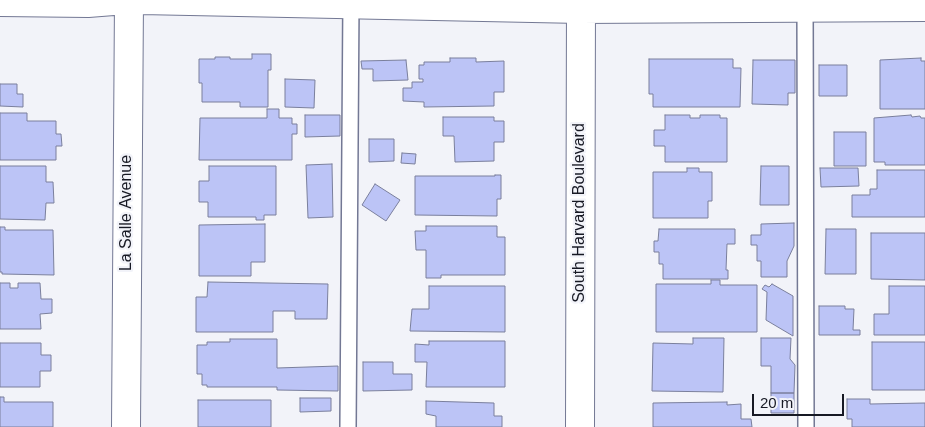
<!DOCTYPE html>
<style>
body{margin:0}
#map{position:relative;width:925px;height:427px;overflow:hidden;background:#f2f3f9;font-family:Arial,sans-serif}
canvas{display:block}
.scale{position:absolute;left:752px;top:394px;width:92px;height:22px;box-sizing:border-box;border:2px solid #171924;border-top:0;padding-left:6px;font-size:15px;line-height:18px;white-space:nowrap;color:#171924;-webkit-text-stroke:4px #f2f3f9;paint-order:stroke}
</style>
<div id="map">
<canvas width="925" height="427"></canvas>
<div class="scale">20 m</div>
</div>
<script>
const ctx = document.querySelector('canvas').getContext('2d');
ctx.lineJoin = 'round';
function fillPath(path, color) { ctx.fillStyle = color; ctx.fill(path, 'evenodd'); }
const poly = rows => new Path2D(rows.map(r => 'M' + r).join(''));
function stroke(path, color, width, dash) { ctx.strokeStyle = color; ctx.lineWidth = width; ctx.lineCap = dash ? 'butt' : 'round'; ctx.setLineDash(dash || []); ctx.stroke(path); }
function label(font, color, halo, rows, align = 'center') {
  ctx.font = font + ' Arial,sans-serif'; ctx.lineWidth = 4.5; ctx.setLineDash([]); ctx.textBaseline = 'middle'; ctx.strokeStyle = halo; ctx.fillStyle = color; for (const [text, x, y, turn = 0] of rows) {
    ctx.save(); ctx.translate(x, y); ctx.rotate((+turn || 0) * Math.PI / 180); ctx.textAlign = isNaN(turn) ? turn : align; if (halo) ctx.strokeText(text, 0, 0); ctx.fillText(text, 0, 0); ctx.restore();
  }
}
const building = poly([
 [252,54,271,54,271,70,268,70,268,107,240,107,240,102,202,102,202,83,199,83,199,59,215,59,215,57,230,57,230,59,252,59,252,54],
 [450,58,476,58,476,62,504,61,504,92,494,92,494,106,424,107,424,102,403,101,403,88,412,88,412,82,423,82,423,79,419,79,419,65,424,65,424,62,450,62,450,58],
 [921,58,921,61,925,61,925,109,880,109,880,60,921,58],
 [649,59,733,59,733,68,741,68,740,107,653,107,653,94,649,94,649,59],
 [406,60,408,80,373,81,373,69,362,69,361,61,406,60],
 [753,60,795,60,795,93,788,93,788,105,752,104,753,60],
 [819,65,847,65,847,96,819,96,819,65],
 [285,79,315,80,314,108,285,107,285,79],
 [0,84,17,84,17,94,23,94,23,107,0,106,0,84],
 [267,109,279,109,279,118,292,118,292,124,297,124,297,134,292,134,292,160,199,160,200,118,267,118,267,109],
 [0,113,27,113,27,121,56,121,56,134,61,134,62,146,56,146,56,160,0,160,0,113],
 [305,115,340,115,340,136,305,137,305,115],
 [665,115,690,115,690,118,700,118,700,115,720,115,720,118,727,118,727,162,665,162,665,146,654,146,654,130,665,130,665,115],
 [911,115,912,117,920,116,921,118,925,118,925,165,885,165,885,162,874,162,874,118,911,115],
 [443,117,494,117,494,121,504,121,504,142,494,142,494,161,455,162,454,136,443,136,443,117],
 [834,132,866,132,866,166,834,166,834,132],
 [369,139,394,139,394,161,369,162,369,139],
 [402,153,416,154,415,164,401,163,402,153],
 [332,164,333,217,308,218,306,165,332,164],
 [0,166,46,166,46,182,53,182,54,203,46,203,45,220,0,219,0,166],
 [209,166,276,166,276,215,264,215,264,220,256,220,256,217,208,217,208,202,199,202,199,181,209,181,209,166],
 [761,166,789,166,789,205,760,205,761,166],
 [687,168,699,168,699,172,712,172,712,201,708,201,708,218,653,218,653,172,687,172,687,168],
 [820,168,858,168,859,186,821,187,820,168],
 [877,170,925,170,925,217,852,217,852,195,870,195,870,189,877,189,877,170],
 [495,175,501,175,501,199,497,199,497,216,415,215,415,176,495,176,495,175],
 [375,184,400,200,386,221,362,205,375,184],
 [794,223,794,246,787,261,787,277,761,277,761,261,757,261,757,245,751,245,751,235,761,235,761,224,794,223],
 [265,224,265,262,251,262,251,276,199,276,199,225,265,224],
 [426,226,497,226,497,237,505,237,505,275,441,275,441,278,426,278,426,250,416,250,415,231,426,231,426,226],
 [0,227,5,227,5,230,53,230,54,275,2,274,2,272,0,272,0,227],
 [659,229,735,229,735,244,727,244,726,270,728,270,728,279,663,279,663,264,659,264,659,252,654,252,654,241,658,241,659,229],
 [826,229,856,229,856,274,825,274,826,229],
 [871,233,925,233,925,280,871,279,871,233],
 [711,280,720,280,720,285,757,285,757,332,656,332,656,284,711,284,711,280],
 [208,282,328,284,327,319,295,319,295,311,273,311,273,332,196,332,196,297,207,297,208,282],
 [0,283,10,283,10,288,18,288,18,283,40,283,41,299,52,299,52,313,40,314,41,329,0,329,0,283],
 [772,284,793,296,793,336,766,320,767,292,762,289,765,285,769,287,772,284],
 [429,286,505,286,505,332,410,331,412,309,429,309,429,286],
 [889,286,925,286,925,335,874,335,874,314,889,314,889,286],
 [819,306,845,306,845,309,854,309,853,330,860,330,860,335,819,335,819,306],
 [693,338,724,338,723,392,652,391,653,343,693,344,693,338],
 [761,338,791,338,790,359,795,365,794,393,771,393,771,366,761,366,761,338],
 [230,339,277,339,277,368,338,366,338,391,277,390,277,387,207,387,207,385,202,385,202,374,197,374,197,345,207,345,207,342,230,342,230,339],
 [429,341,505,341,505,387,426,387,427,362,415,362,415,344,429,345,429,341],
 [872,342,925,342,925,390,872,390,872,342],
 [0,343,41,343,41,355,51,355,51,371,40,371,40,387,0,387,0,343],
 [363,362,393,362,393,374,412,374,412,390,363,391,363,362],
 [771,393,794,393,794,413,771,413,771,393],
 [0,397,4,397,4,402,53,402,53,427,0,427,0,397],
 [300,398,331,398,331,411,300,412,300,398],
 [847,399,870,399,870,404,925,403,925,427,852,427,852,419,847,419,847,399],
 [198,400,271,400,271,427,198,427,198,400],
 [426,401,494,403,494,416,502,416,502,427,436,427,436,416,426,414,426,401],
 [727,402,727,405,741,404,741,419,751,419,752,427,653,427,653,403,727,402]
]);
fillPath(building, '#bcc4f6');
stroke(building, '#7a7f9c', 1);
const service = poly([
 [805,2,806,427],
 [348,427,351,0]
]);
const minor = poly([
 [141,0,581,9,925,7],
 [0,2,88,3,126,0],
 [126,427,129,0],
 [580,427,581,0]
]);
stroke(service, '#737894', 18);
stroke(minor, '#737894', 30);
stroke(service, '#fff', 15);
stroke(minor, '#fff', 28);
label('16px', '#171924', '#f2f3f9', [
 ["La Salle Avenue",127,213,-90],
 ["South Harvard Boulevard",580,213,-90]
]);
</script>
